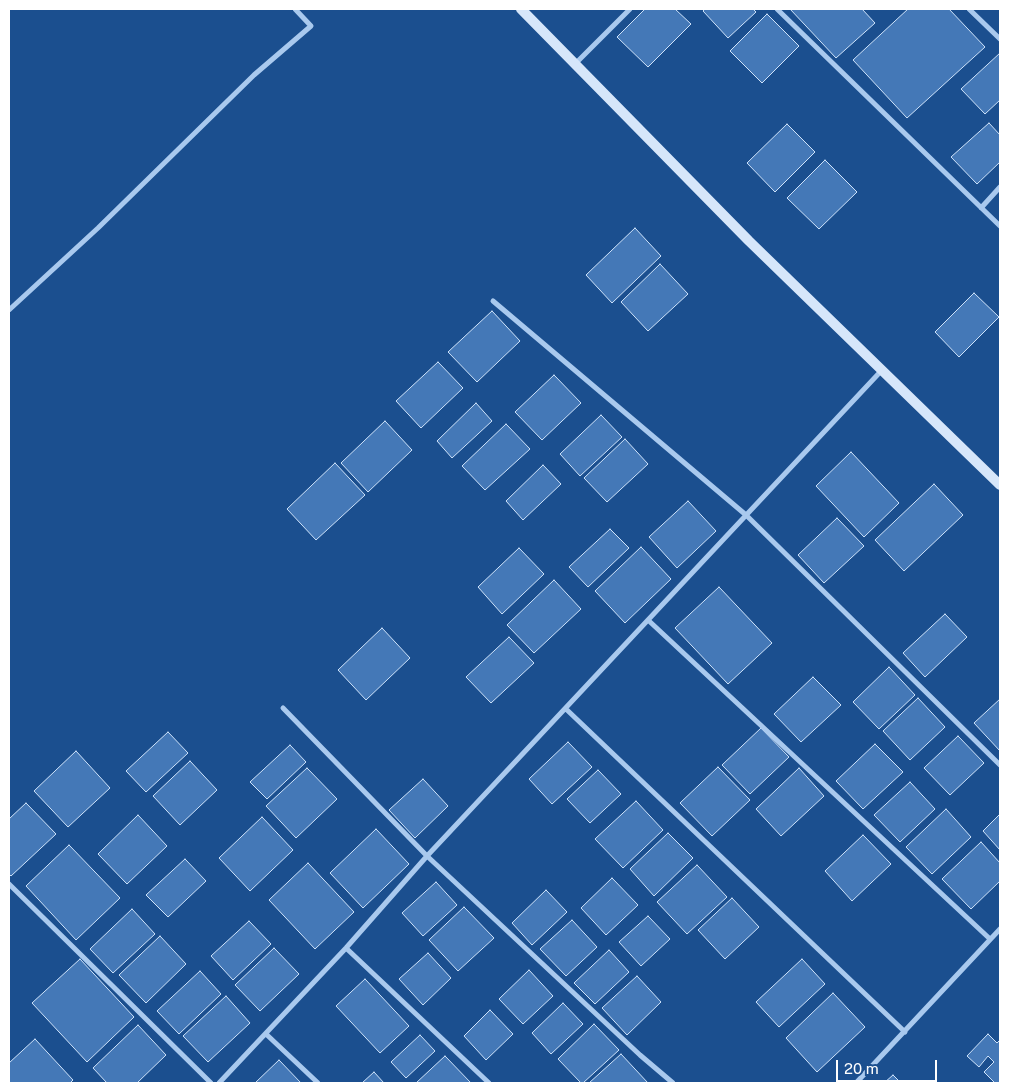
<!DOCTYPE html>
<style>
body{margin:0}
#map{position:relative;width:1009px;height:1092px;overflow:hidden;background:#1b4f8f;font-family:"Public Sans",sans-serif}
canvas{display:block}
.frame{position:absolute;inset:0;border:10px solid #fff;pointer-events:none}
.scale{position:absolute;left:836px;top:1060px;width:101px;height:22px;box-sizing:border-box;border:2px solid #fff;border-top:0;padding-left:6px;font-size:15px;line-height:18px;white-space:nowrap;color:#fff;-webkit-text-stroke:4px #1b4f8f;paint-order:stroke}
</style>
<div id="map">
<canvas width="1009" height="1092"></canvas>
<div class="frame"></div>
<div class="scale">20 m</div>
</div>
<script>
const ctx = document.querySelector('canvas').getContext('2d');
ctx.lineJoin = 'round';
function fillPath(path, color) { ctx.fillStyle = color; ctx.fill(path, 'evenodd'); }
const poly = rows => new Path2D(rows.map(r => 'M' + r).join(''));
function stroke(path, color, width, dash) { ctx.strokeStyle = color; ctx.lineWidth = width; ctx.lineCap = dash ? 'butt' : 'round'; ctx.setLineDash(dash || []); ctx.stroke(path); }
const building = poly([
 [645,9,675,9,691,24,648,67,617,37,645,9],
 [705,9,753,9,756,12,728,38,703,11,705,9],
 [790,9,862,9,875,23,836,58,790,9],
 [908,9,949,9,985,47,907,118,853,60,908,9],
 [767,14,799,46,762,83,730,51,767,14],
 [1000,53,1000,100,985,114,961,89,1000,53],
 [989,123,1000,135,1000,162,977,184,951,157,989,123],
 [787,124,815,152,775,192,747,163,787,124],
 [825,160,857,192,819,229,787,198,825,160],
 [635,228,661,256,612,303,586,275,635,228],
 [660,264,688,294,648,331,621,302,660,264],
 [974,293,999,317,959,357,935,332,974,293],
 [492,311,520,341,477,382,448,352,492,311],
 [438,362,463,388,421,428,396,401,438,362],
 [554,375,581,403,542,440,515,412,554,375],
 [476,403,492,421,452,458,437,441,476,403],
 [601,415,622,437,580,476,560,454,601,415],
 [385,421,412,450,368,492,341,463,385,421],
 [506,424,530,449,485,490,462,466,506,424],
 [625,439,648,464,607,502,584,478,625,439],
 [851,452,899,503,864,537,816,486,851,452],
 [335,463,365,495,316,540,287,509,335,463],
 [543,465,561,484,523,520,506,501,543,465],
 [934,484,963,515,904,571,875,540,934,484],
 [688,501,716,531,677,568,649,537,688,501],
 [837,518,864,546,824,583,798,555,837,518],
 [610,529,629,548,588,587,569,567,610,529],
 [641,547,671,579,625,623,595,591,641,547],
 [519,548,544,574,502,614,478,587,519,548],
 [554,580,581,609,534,653,507,625,554,580],
 [719,587,772,643,728,684,675,628,719,587],
 [945,614,967,637,925,677,903,653,945,614],
 [382,628,410,658,366,700,338,670,382,628],
 [509,637,534,663,491,703,466,677,509,637],
 [889,667,915,695,879,729,853,702,889,667],
 [813,677,841,705,801,742,774,714,813,677],
 [918,698,945,727,910,760,883,731,918,698],
 [1000,699,1000,751,974,723,1000,699],
 [761,728,789,757,750,794,722,765,761,728],
 [168,732,188,753,146,792,126,771,168,732],
 [958,736,984,763,950,795,924,768,958,736],
 [568,742,592,767,552,804,529,779,568,742],
 [875,744,903,772,863,809,836,781,875,744],
 [290,745,306,762,267,799,250,782,290,745],
 [76,751,110,788,68,827,34,791,76,751],
 [190,761,217,790,180,825,153,796,190,761],
 [718,767,750,800,712,836,680,803,718,767],
 [307,768,337,799,296,838,266,806,307,768],
 [799,768,824,796,781,836,756,809,799,768],
 [598,770,621,794,590,823,567,799,598,770],
 [423,779,448,806,415,838,389,810,423,779],
 [910,782,935,809,900,842,874,815,910,782],
 [636,801,663,830,623,868,595,839,636,801],
 [26,803,56,834,11,876,9,874,9,819,26,803],
 [946,809,971,837,932,874,906,847,946,809],
 [1000,814,1000,850,983,831,1000,814],
 [138,815,167,846,127,884,98,854,138,815],
 [262,817,293,850,250,891,219,858,262,817],
 [376,829,409,864,363,908,330,873,376,829],
 [668,833,693,858,654,896,630,869,668,833],
 [863,835,891,864,852,901,825,871,863,835],
 [981,842,1000,863,1000,881,971,909,942,879,981,842],
 [69,845,120,898,76,940,26,886,69,845],
 [185,859,206,881,168,917,146,895,185,859],
 [308,863,354,912,315,949,269,900,308,863],
 [697,865,727,897,687,934,657,902,697,865],
 [612,878,638,905,606,935,581,908,612,878],
 [436,882,457,905,423,936,402,913,436,882],
 [546,890,567,912,532,945,512,923,546,890],
 [732,898,759,927,725,959,698,930,732,898],
 [464,907,494,938,458,971,429,940,464,907],
 [132,909,155,934,113,973,90,949,132,909],
 [648,916,670,939,641,966,619,942,648,916],
 [572,920,597,947,566,976,540,949,572,920],
 [249,921,271,944,233,980,211,956,249,921],
 [160,936,186,964,146,1003,119,975,160,936],
 [274,948,299,974,260,1011,235,985,274,948],
 [609,950,629,972,595,1004,574,983,609,950],
 [428,953,451,978,423,1005,399,979,428,953],
 [80,959,134,1017,87,1062,32,1003,80,959],
 [802,959,825,984,779,1027,756,1002,802,959],
 [529,970,553,996,523,1024,499,999,529,970],
 [200,971,221,994,179,1034,157,1011,200,971],
 [637,976,661,1002,627,1035,602,1008,637,976],
 [365,979,409,1026,380,1053,336,1006,365,979],
 [833,993,865,1027,817,1072,786,1038,833,993],
 [226,996,250,1023,208,1062,183,1036,226,996],
 [563,1003,583,1024,551,1054,532,1033,563,1003],
 [490,1010,513,1034,486,1060,464,1036,490,1010],
 [594,1024,619,1050,583,1083,581,1083,558,1059,594,1024],
 [138,1025,166,1055,137,1083,107,1083,93,1068,138,1025],
 [988,1034,997,1043,1000,1040,1000,1083,995,1083,984,1072,994,1062,988,1056,979,1067,967,1056,988,1034],
 [420,1035,435,1051,406,1078,391,1062,420,1035],
 [35,1039,73,1080,70,1083,9,1083,9,1063,35,1039],
 [621,1054,648,1083,589,1083,621,1054],
 [445,1056,471,1083,416,1083,445,1056],
 [279,1060,301,1083,255,1083,279,1060],
 [374,1072,384,1083,362,1083,374,1072],
 [893,1075,901,1083,884,1083,893,1075]
]);
fillPath(building, '#4478b7');
stroke(building, '#cfe3fa', 1);
stroke(poly([
 [777,9,1000,226],
 [969,9,1000,39],
 [575,64,630,9],
 [981,208,1000,187],
 [493,301,746,515,1000,765],
 [9,310,98,228,254,75,311,26,295,9],
 [648,620,990,939],
 [283,708,427,856,640,1055,673,1083],
 [566,709,905,1032],
 [9,884,211,1083],
 [346,948,489,1083],
 [266,1034,318,1083],
 [219,1083,346,948,427,856,882,370],
 [856,1083,1000,929]
]), '#a9c9ee', 5);
stroke(poly([
 [521,9,749,241,1000,485]
]), '#d6e6fa', 10);
</script>
